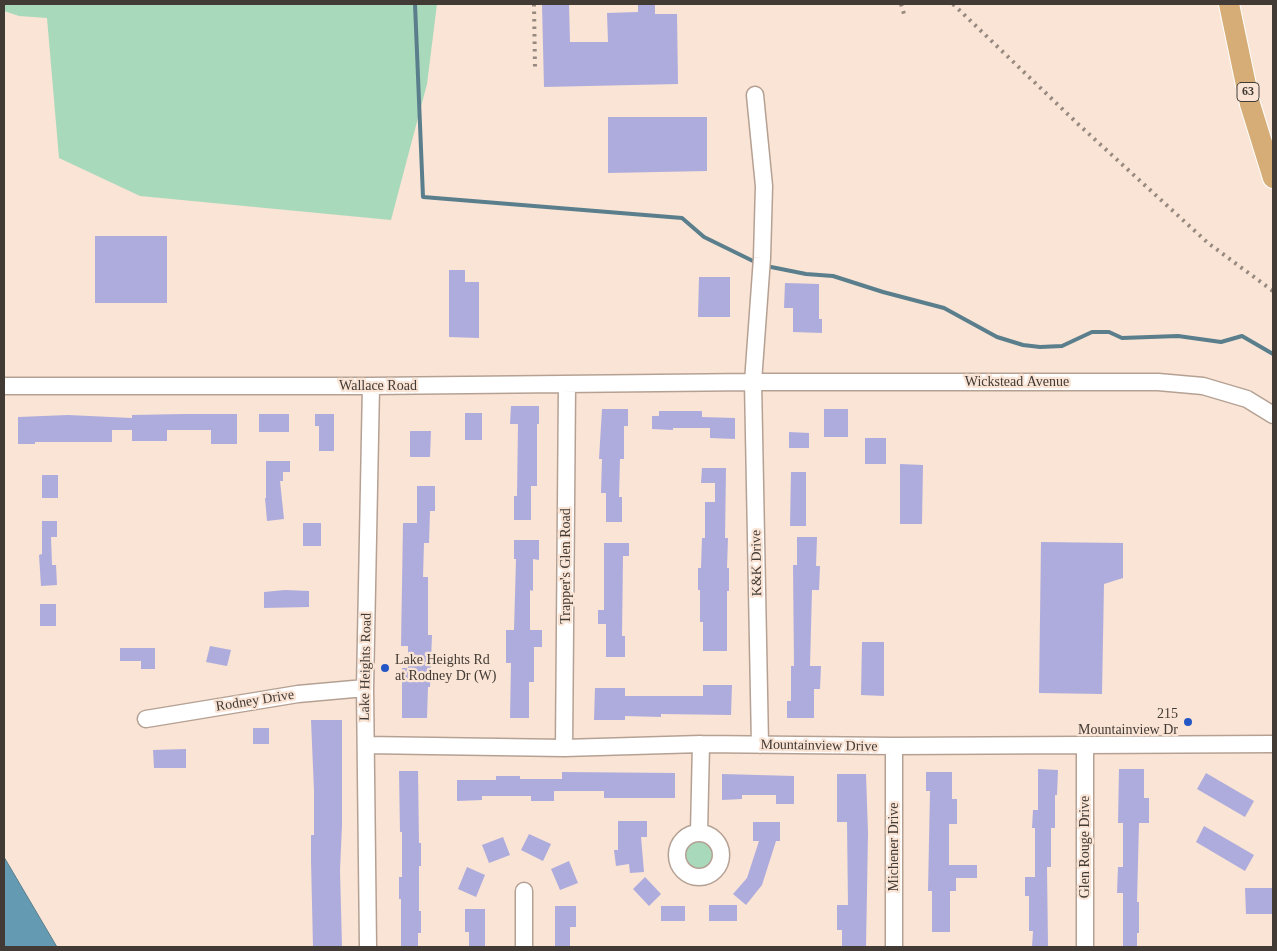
<!DOCTYPE html>
<style>
body{margin:0}
#map{position:relative;width:1277px;height:951px;overflow:hidden;background:#f9e4d5;font-family:"Times New Roman",serif}
canvas{display:block}
.frame{position:absolute;inset:0;border:5px solid #423a34;pointer-events:none}
</style>
<div id="map">
<canvas width="1277" height="951"></canvas>
<div class="frame"></div>
</div>
<script>
const ctx = document.querySelector('canvas').getContext('2d');
ctx.lineJoin = 'round';
function fillPath(path, color) { ctx.fillStyle = color; ctx.fill(path, 'evenodd'); }
const poly = rows => new Path2D(rows.map(r => 'M' + r).join(''));
function stroke(path, color, width, dash) { ctx.strokeStyle = color; ctx.lineWidth = width; ctx.lineCap = dash ? 'butt' : 'round'; ctx.setLineDash(dash || []); ctx.stroke(path); }
function label(font, color, halo, rows, align = 'center') {
  ctx.font = font + ' "Times New Roman",serif'; ctx.lineWidth = 4.5; ctx.setLineDash([]); ctx.textBaseline = 'middle'; ctx.strokeStyle = halo; ctx.fillStyle = color; for (const [text, x, y, turn = 0] of rows) {
    ctx.save(); ctx.translate(x, y); ctx.rotate((+turn || 0) * Math.PI / 180); ctx.textAlign = isNaN(turn) ? turn : align; if (halo) ctx.strokeText(text, 0, 0); ctx.fillText(text, 0, 0); ctx.restore();
  }
}
fillPath(poly([
 [4,4,437,4,427,84,391,220,140,196,59,158,47,18,19,16,4,11],
 '685 855a15 15 0 1 1 30 0a15 15 0 1 1-30 0Z'
]), '#a9d9bb');
const water = poly([
 [4,857,57,947,4,947,4,857]
]);
fillPath(water, '#649bb2');
stroke(water, '#5a7e8c', 1);
stroke(poly([
 [415,4,423,197,682,218,704,237,755,262],
 [771,267,806,274,833,276,883,292,944,308,997,337,1023,345,1040,347,1062,346,1092,332,1109,332,1122,338,1178,336,1221,342,1242,336,1273,354]
]), '#5a7e8c', 4);
fillPath(poly([
 [542,4,569,4,570,42,608,42,607,13,638,12,638,4,655,4,655,14,677,14,678,84,544,87],
 [608,117,707,117,707,171,608,173],
 [95,236,167,236,167,303,95,303],
 [449,270,465,270,465,282,479,282,479,338,449,337],
 [699,277,730,277,730,317,698,317],
 [785,283,819,284,819,319,822,319,822,333,793,332,793,308,784,308],
 [511,406,539,406,539,424,537,424,537,486,531,486,531,520,514,520,514,496,517,496,518,424,510,424],
 [602,409,628,409,628,426,624,426,624,459,620,459,619,497,622,497,622,522,606,522,606,493,601,493,602,459,599,459],
 [824,409,848,409,848,437,824,437],
 [659,411,702,411,702,417,735,418,735,439,710,438,710,428,673,428,673,430,652,429,652,416,659,416],
 [465,413,482,413,482,440,465,440],
 [184,414,237,414,237,444,211,444,211,430,167,430,167,441,132,441,132,430,112,430,112,442,35,442,35,444,18,444,18,417,68,415,132,418,132,415],
 [259,414,289,414,289,432,259,432],
 [315,414,334,414,334,451,319,451,319,426,315,426],
 [410,431,431,431,430,457,410,457],
 [789,432,809,433,809,448,789,448],
 [865,438,886,438,886,464,865,464],
 [266,461,290,461,290,472,283,472,283,481,280,481,284,519,267,521,265,498,266,498],
 [900,464,923,465,922,524,900,524],
 [702,468,726,468,725,538,728,538,727,568,729,568,729,591,727,591,727,651,703,651,703,622,700,622,700,590,698,590,698,568,701,568,702,538,705,538,705,502,715,502,715,483,701,483],
 [791,472,806,472,806,526,790,526],
 [42,475,58,475,58,498,42,498],
 [417,486,435,486,435,511,430,511,429,543,424,543,423,577,428,577,428,635,432,635,430,687,428,687,427,718,402,718,402,668,408,668,408,646,401,646,403,523,417,523],
 [42,521,57,521,57,537,51,537,52,565,56,565,57,585,41,586,39,555,42,554],
 [303,523,321,523,321,546,303,546],
 [797,537,817,537,816,566,820,566,819,590,812,590,810,666,821,666,820,689,814,689,814,718,787,718,787,701,791,701,791,666,794,666,793,565,797,565],
 [514,540,539,540,539,560,533,559,533,591,530,590,530,630,542,630,542,647,534,647,534,682,529,682,529,718,510,718,511,663,506,663,506,630,514,630,516,559,514,559],
 [1041,542,1123,543,1123,578,1104,584,1102,694,1039,693],
 [604,543,629,543,629,556,623,556,622,636,625,636,625,657,606,657,606,624,598,624,598,610,604,610],
 [285,590,309,591,309,607,264,608,264,592],
 [40,604,56,604,56,626,40,626],
 [862,642,884,642,884,696,861,695],
 [210,646,231,650,227,666,206,662],
 [120,648,155,648,155,669,141,669,141,661,120,661],
 [703,685,732,685,731,715,661,714,661,717,625,716,625,720,594,720,595,688,625,688,625,696,703,696],
 [311,720,342,720,342,825,340,870,342,947,313,947,311,860,311,835,314,835,314,791],
 [253,728,269,728,269,744,253,744],
 [186,749,186,768,154,768,153,750],
 [1038,769,1058,770,1057,795,1055,795,1055,828,1051,828,1051,867,1047,867,1048,947,1032,947,1033,931,1029,931,1029,896,1025,896,1025,877,1035,877,1035,828,1032,828,1033,810,1038,810],
 [1119,769,1144,769,1144,798,1149,798,1149,823,1139,823,1137,902,1139,902,1139,933,1137,933,1137,947,1123,947,1123,893,1117,893,1118,867,1123,867,1123,823,1118,823],
 [399,771,418,771,419,843,421,843,421,866,419,866,419,911,421,911,421,933,418,933,418,947,401,947,401,899,399,899,399,877,402,877,402,832,400,832],
 [562,772,675,773,675,798,604,798,604,791,554,791,554,801,531,801,531,796,482,796,482,800,457,801,457,780,496,780,496,776,520,776,520,779,562,779],
 [926,772,952,772,952,799,957,799,957,824,949,824,949,865,977,865,977,878,956,878,956,891,950,891,950,932,932,932,932,891,928,891,930,791,926,791],
 [1206,773,1254,801,1245,817,1197,789],
 [722,774,794,776,794,804,776,804,776,795,742,795,742,799,722,800],
 [837,774,866,774,868,833,866,947,842,947,842,930,837,930,837,905,848,905,847,822,837,822],
 [618,821,647,821,647,837,641,837,644,872,630,873,629,864,616,866,614,850,618,850],
 [753,822,780,822,780,841,776,841,762,885,746,905,733,894,747,878,759,841,753,841],
 [1204,826,1254,855,1245,871,1196,842],
 [529,834,551,844,543,861,521,850],
 [503,837,510,855,489,863,482,845],
 [569,861,578,883,560,890,551,869],
 [467,867,485,875,476,897,458,889],
 [645,877,661,894,649,906,633,889],
 [1245,888,1273,888,1273,914,1246,914],
 [709,905,737,905,737,921,709,921],
 [555,906,576,906,576,927,570,927,570,947,555,947],
 [661,906,685,906,685,921,661,921],
 [465,909,485,909,485,947,469,947,469,932,465,932]
]), '#aeacdc');
const minor = poly([
 [755,95,764,186,762,258,753,382,760,745],
 [4,386,371,386,753,382,1158,382,1203,386,1247,399,1273,415],
 [146,719,298,694,365,688],
 [366,745,564,748,701,744,894,746,1273,744],
 [894,746,894,947],
 [1085,746,1085,947],
 [564,748,567,385],
 [699,833,701,744],
 '677 855a22 22 0 1 1 44 0a22 22 0 1 1-44 0Z',
 [524,891,524,947],
 [368,947,365,688,371,386]
]);
const major = poly([
 [1229,4,1250,104,1273,178]
]);
stroke(minor, '#b5a194', 19);
stroke(major, '#fff', 22);
stroke(minor, '#fff', 16);
stroke(major, '#d6ad76', 20);
stroke(poly([
 [534,4,535,68],
 [901,4,904,14],
 [953,4,1078,124,1208,243,1273,291]
]), '#97897f', 4, [2.5, 5]);
for (const [x, y, r, color] of [
 [385,668,5,"#2457c5"],
 [1188,722,5,"#2457c5"]
]) { const dot = new Path2D(); dot.arc(x, y, r, 0, 2 * Math.PI); ctx.fillStyle = color; ctx.fill(dot); stroke(dot, '#f9e4d5', 2); }
for (const [x, y, w] of [
 [1248,92,22]
]) { const box = new Path2D(); box.roundRect(x - w / 2, y - 9.5, w, 19, 4); ctx.fillStyle = '#f9e4d5'; ctx.fill(box); stroke(box, '#423a34', 1); }
label('bold 12px', '#423a34', null, [
 ["63",1248,92]
]);
label('14px', '#423a34', '#f9e4d5', [
 ["Wickstead Avenue",1017,382],
 ["Wallace Road",378,386],
 ["K&K Drive",757,563,-91],
 ["Trapper's Glen Road",566,566,-90],
 ["Lake Heights Road",366,667,-89],
 ["Rodney Drive",255,701,-9],
 ["Mountainview Drive",819,746,1],
 ["Michener Drive",894,847,-90],
 ["Glen Rouge Drive",1085,847,-90]
]);
label('14px', '#423a34', '#f9e4d5', [
 ["Lake Heights Rd",395,660],
 ["at Rodney Dr (W)",395,676],
 ["215",1178,714,"right"],
 ["Mountainview Dr",1178,730,"right"]
], 'left');
</script>
